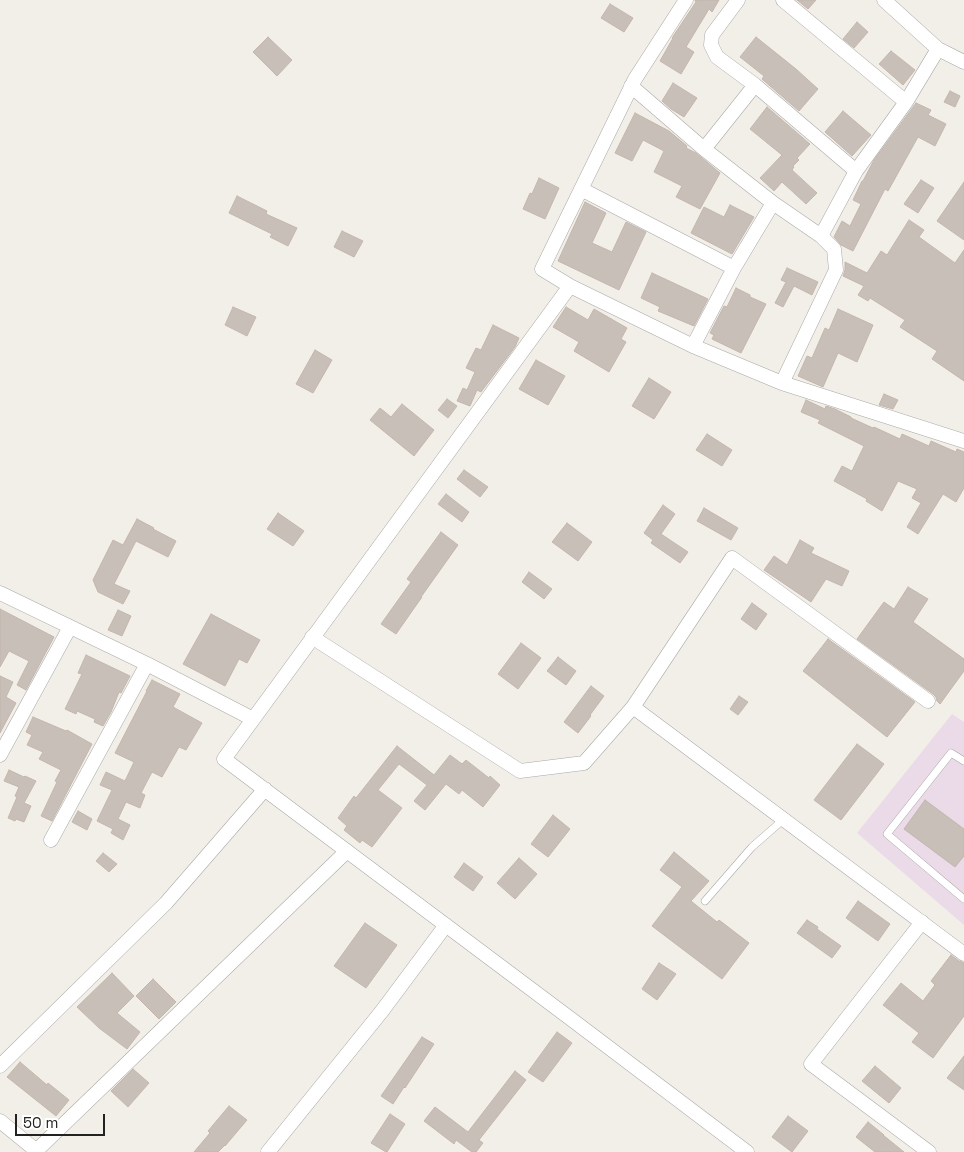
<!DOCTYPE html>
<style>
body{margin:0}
#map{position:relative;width:964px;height:1152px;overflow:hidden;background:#f2efe9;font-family:"Space Grotesk",sans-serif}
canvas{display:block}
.scale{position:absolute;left:15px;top:1114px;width:90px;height:22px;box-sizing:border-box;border:2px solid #222;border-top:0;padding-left:6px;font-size:15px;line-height:18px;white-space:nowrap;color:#222;-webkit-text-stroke:4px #fff;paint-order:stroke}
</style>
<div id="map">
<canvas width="964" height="1152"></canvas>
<div class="scale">50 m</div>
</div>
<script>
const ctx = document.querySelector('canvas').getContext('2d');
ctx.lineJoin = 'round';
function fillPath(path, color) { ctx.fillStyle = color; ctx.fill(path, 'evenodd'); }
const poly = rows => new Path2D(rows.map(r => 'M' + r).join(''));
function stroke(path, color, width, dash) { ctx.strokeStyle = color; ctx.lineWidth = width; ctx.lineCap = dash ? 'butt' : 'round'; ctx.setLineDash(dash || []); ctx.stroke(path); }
fillPath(poly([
 [952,714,964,722,964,925,857,833]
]), '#ebdbe8');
const building = poly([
 [695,0,719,0,712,12,709,9,686,47,694,52,681,74,660,61,673,38,672,38,696,2,695,0],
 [797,0,816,0,808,9,797,0],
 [610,4,633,18,624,32,601,18,610,4],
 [857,22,868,32,854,48,843,39,857,22],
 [268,37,292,60,277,76,253,52,268,37],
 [756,37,796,69,818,89,799,111,762,79,764,76,740,57,756,37],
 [891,51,915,70,903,85,879,64,891,51],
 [673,83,697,98,684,117,671,109,662,101,673,83],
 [950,91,960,96,955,107,944,102,950,91],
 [916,103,931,110,928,115,946,124,935,146,918,137,888,191,885,189,853,251,841,245,834,237,842,221,850,226,861,204,853,200,862,181,863,181,874,160,916,103],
 [767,107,810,144,797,158,799,160,793,166,794,167,792,170,817,193,806,204,782,182,774,191,760,178,782,155,750,129,767,107],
 [843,111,871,135,852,156,825,132,843,111],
 [635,113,669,131,687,146,686,148,696,153,720,173,700,209,676,197,682,186,654,172,664,151,643,140,632,161,615,153,635,113],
 [539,178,559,188,545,219,523,209,530,193,532,194,539,178],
 [921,180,934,188,918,213,904,204,921,180],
 [964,182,964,240,937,221,964,182],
 [237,196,267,211,266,214,297,228,288,246,270,237,272,234,229,213,237,196],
 [585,202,606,213,592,243,612,252,626,222,646,232,619,290,558,261,585,202],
 [730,205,754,217,732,254,691,233,704,207,724,217,730,205],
 [909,220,924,230,919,237,955,263,964,250,964,381,932,359,937,351,900,327,905,320,870,298,868,301,858,295,864,286,843,276,845,270,845,262,867,273,881,251,887,255,909,220],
 [342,231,363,241,354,257,334,247,342,231],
 [787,268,818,282,812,295,794,286,783,307,775,303,786,282,781,280,787,268],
 [652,273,708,299,694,326,658,311,660,307,641,298,652,273],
 [736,288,750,295,750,297,766,304,741,353,712,339,714,335,710,333,724,306,727,307,736,288],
 [233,307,256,317,247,336,225,325,233,307],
 [566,307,588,320,594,309,627,328,621,339,626,342,609,372,574,351,579,342,553,327,566,307],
 [838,309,873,325,857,362,838,353,823,387,798,376,807,356,812,358,825,328,829,330,838,309],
 [493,325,519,338,515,347,481,392,477,390,470,406,457,401,463,388,467,390,475,372,466,368,476,348,481,350,493,325],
 [315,350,332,360,313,393,296,384,315,350],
 [536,360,565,376,548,405,519,389,536,360],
 [649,378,671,392,654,419,632,406,649,378],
 [884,394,898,400,893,409,879,405,884,394],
 [447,399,457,406,448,418,438,410,447,399],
 [806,400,825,409,826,406,835,409,851,417,851,418,873,428,874,427,900,439,902,434,929,446,931,441,956,452,957,449,964,452,964,488,956,502,943,494,918,534,907,527,921,503,912,498,917,489,898,481,882,511,866,501,867,499,834,481,842,466,852,471,864,446,818,423,820,420,801,412,806,400],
 [402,404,434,430,414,456,370,420,380,408,391,417,402,404],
 [707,434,732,450,722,466,696,450,707,434],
 [464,470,488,487,480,497,457,479,464,470],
 [446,494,469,512,462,522,438,504,446,494],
 [663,505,675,514,661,534,688,552,680,563,651,543,653,540,644,533,663,505],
 [704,508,738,528,731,540,697,521,704,508],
 [278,513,304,531,293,546,267,529,278,513],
 [137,519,154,528,153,529,176,541,168,557,136,541,114,584,130,591,123,604,98,592,93,580,113,540,123,545,137,519],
 [567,523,592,542,578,561,552,542,567,523],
 [441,532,458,545,421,597,422,597,396,634,381,624,411,582,407,579,441,532],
 [800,540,814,548,811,553,849,571,842,586,826,579,811,602,764,570,774,556,787,565,800,540],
 [529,572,552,589,544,599,522,582,529,572],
 [908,587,928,599,913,622,964,659,964,671,940,704,937,701,936,697,933,694,857,639,884,602,894,609,908,587],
 [752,603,767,614,756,630,741,619,752,603],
 [0,609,54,637,26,690,17,685,29,661,9,651,0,667,0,609],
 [118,610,131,616,122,636,108,630,118,610],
 [211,614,260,640,247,663,239,659,225,686,183,664,211,614],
 [828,639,915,702,887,737,803,671,828,639],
 [521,643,541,658,518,689,498,674,521,643],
 [86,655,130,676,121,693,119,692,111,712,103,726,94,722,95,719,77,711,76,714,65,709,82,674,78,673,86,655],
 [558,657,576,671,566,685,547,671,558,657],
 [0,676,13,682,6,697,16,703,0,733,0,676],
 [152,680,180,694,173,707,202,723,186,750,179,747,162,777,152,772,141,793,145,795,140,808,126,802,118,819,130,825,123,840,111,833,113,829,97,821,112,790,100,785,106,772,125,781,134,762,115,753,147,691,146,691,152,680],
 [591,686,604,696,590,715,591,716,578,733,564,722,591,686],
 [739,696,748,702,738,715,730,709,739,696],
 [33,717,66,731,67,730,92,744,52,821,41,816,57,782,55,781,61,770,39,759,43,752,27,745,32,735,26,732,33,717],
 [857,744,884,764,841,820,814,800,857,744],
 [397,746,434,775,450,755,462,764,466,760,489,778,490,776,500,785,483,807,462,790,459,794,446,784,425,810,414,801,427,785,399,764,378,790,402,808,372,847,362,840,360,843,344,830,347,826,338,818,354,796,356,798,397,746],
 [9,770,24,777,25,776,36,781,24,803,31,806,24,822,16,819,15,821,8,818,17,797,15,796,19,787,4,781,9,770],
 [925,800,964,829,964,856,955,867,904,829,925,800],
 [78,811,92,819,87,830,72,822,78,811],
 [553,815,570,829,548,857,531,844,553,815],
 [674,852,709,881,691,901,717,922,719,920,749,943,722,979,652,926,682,887,660,870,674,852],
 [103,853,117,864,109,872,96,861,103,853],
 [519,858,537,874,515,899,497,883,519,858],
 [464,863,483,877,473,891,454,877,464,863],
 [858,901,890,924,878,941,846,918,858,901],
 [807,920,818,927,817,929,841,946,832,958,797,933,807,920],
 [365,923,397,945,366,988,334,966,365,923],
 [951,955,959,961,964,963,964,1016,933,1058,912,1042,919,1033,883,1005,901,983,923,1001,935,985,931,981,951,955],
 [659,963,676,974,657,1000,642,989,659,963],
 [112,973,134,996,117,1013,140,1032,127,1049,99,1028,77,1007,112,973],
 [153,979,176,1002,159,1019,136,996,153,979],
 [557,1032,572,1043,543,1082,528,1072,557,1032],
 [422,1037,434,1044,405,1088,404,1087,393,1104,381,1096,422,1037],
 [964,1056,964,1090,947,1078,964,1056],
 [20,1062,47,1085,48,1083,69,1100,56,1116,7,1077,20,1062],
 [875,1066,901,1088,889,1103,862,1081,875,1066],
 [133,1069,149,1083,128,1107,111,1091,133,1069],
 [515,1071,526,1080,479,1140,483,1143,476,1152,472,1152,456,1140,454,1144,424,1121,435,1107,468,1132,515,1071],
 [229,1106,247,1120,225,1146,225,1145,218,1152,194,1152,210,1133,208,1131,229,1106],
 [390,1114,405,1124,387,1152,386,1152,371,1143,390,1114],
 [788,1116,808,1131,792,1152,772,1137,788,1116],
 [868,1122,884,1135,883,1135,904,1152,875,1152,856,1137,868,1122]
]);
fillPath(building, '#c7bfb8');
stroke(building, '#c4b6ab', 1);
const lane = poly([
 [964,761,951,753,887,834,964,899],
 [705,901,752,847,784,819]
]);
const street = poly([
 [686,0,635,79,542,269,570,286,693,346,782,383,964,441],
 [738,0,712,35,711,45,717,57,755,85,856,171],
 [783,0,906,102],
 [884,0,938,49,964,62],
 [631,86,704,149,773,203,821,236,834,249,836,270,782,383],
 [704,149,755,85],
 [581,189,734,268],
 [821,236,856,171,906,102,938,49],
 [570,286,224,759,571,1019,747,1152],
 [693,346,734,268,773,203],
 [0,593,147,664,253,719],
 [312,637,520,771,584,763,633,707],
 [928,701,732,558,633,707,964,954],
 [0,755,70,627],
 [51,840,147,664],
 [922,922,811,1064,929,1152],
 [0,1066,166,903,265,789],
 [0,1121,38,1152],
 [36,1151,347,851],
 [268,1152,382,1011,446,925]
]);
stroke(lane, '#a9a9a9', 8);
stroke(street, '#a9a9a9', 15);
stroke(lane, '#fff', 7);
stroke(street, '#fff', 14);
</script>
